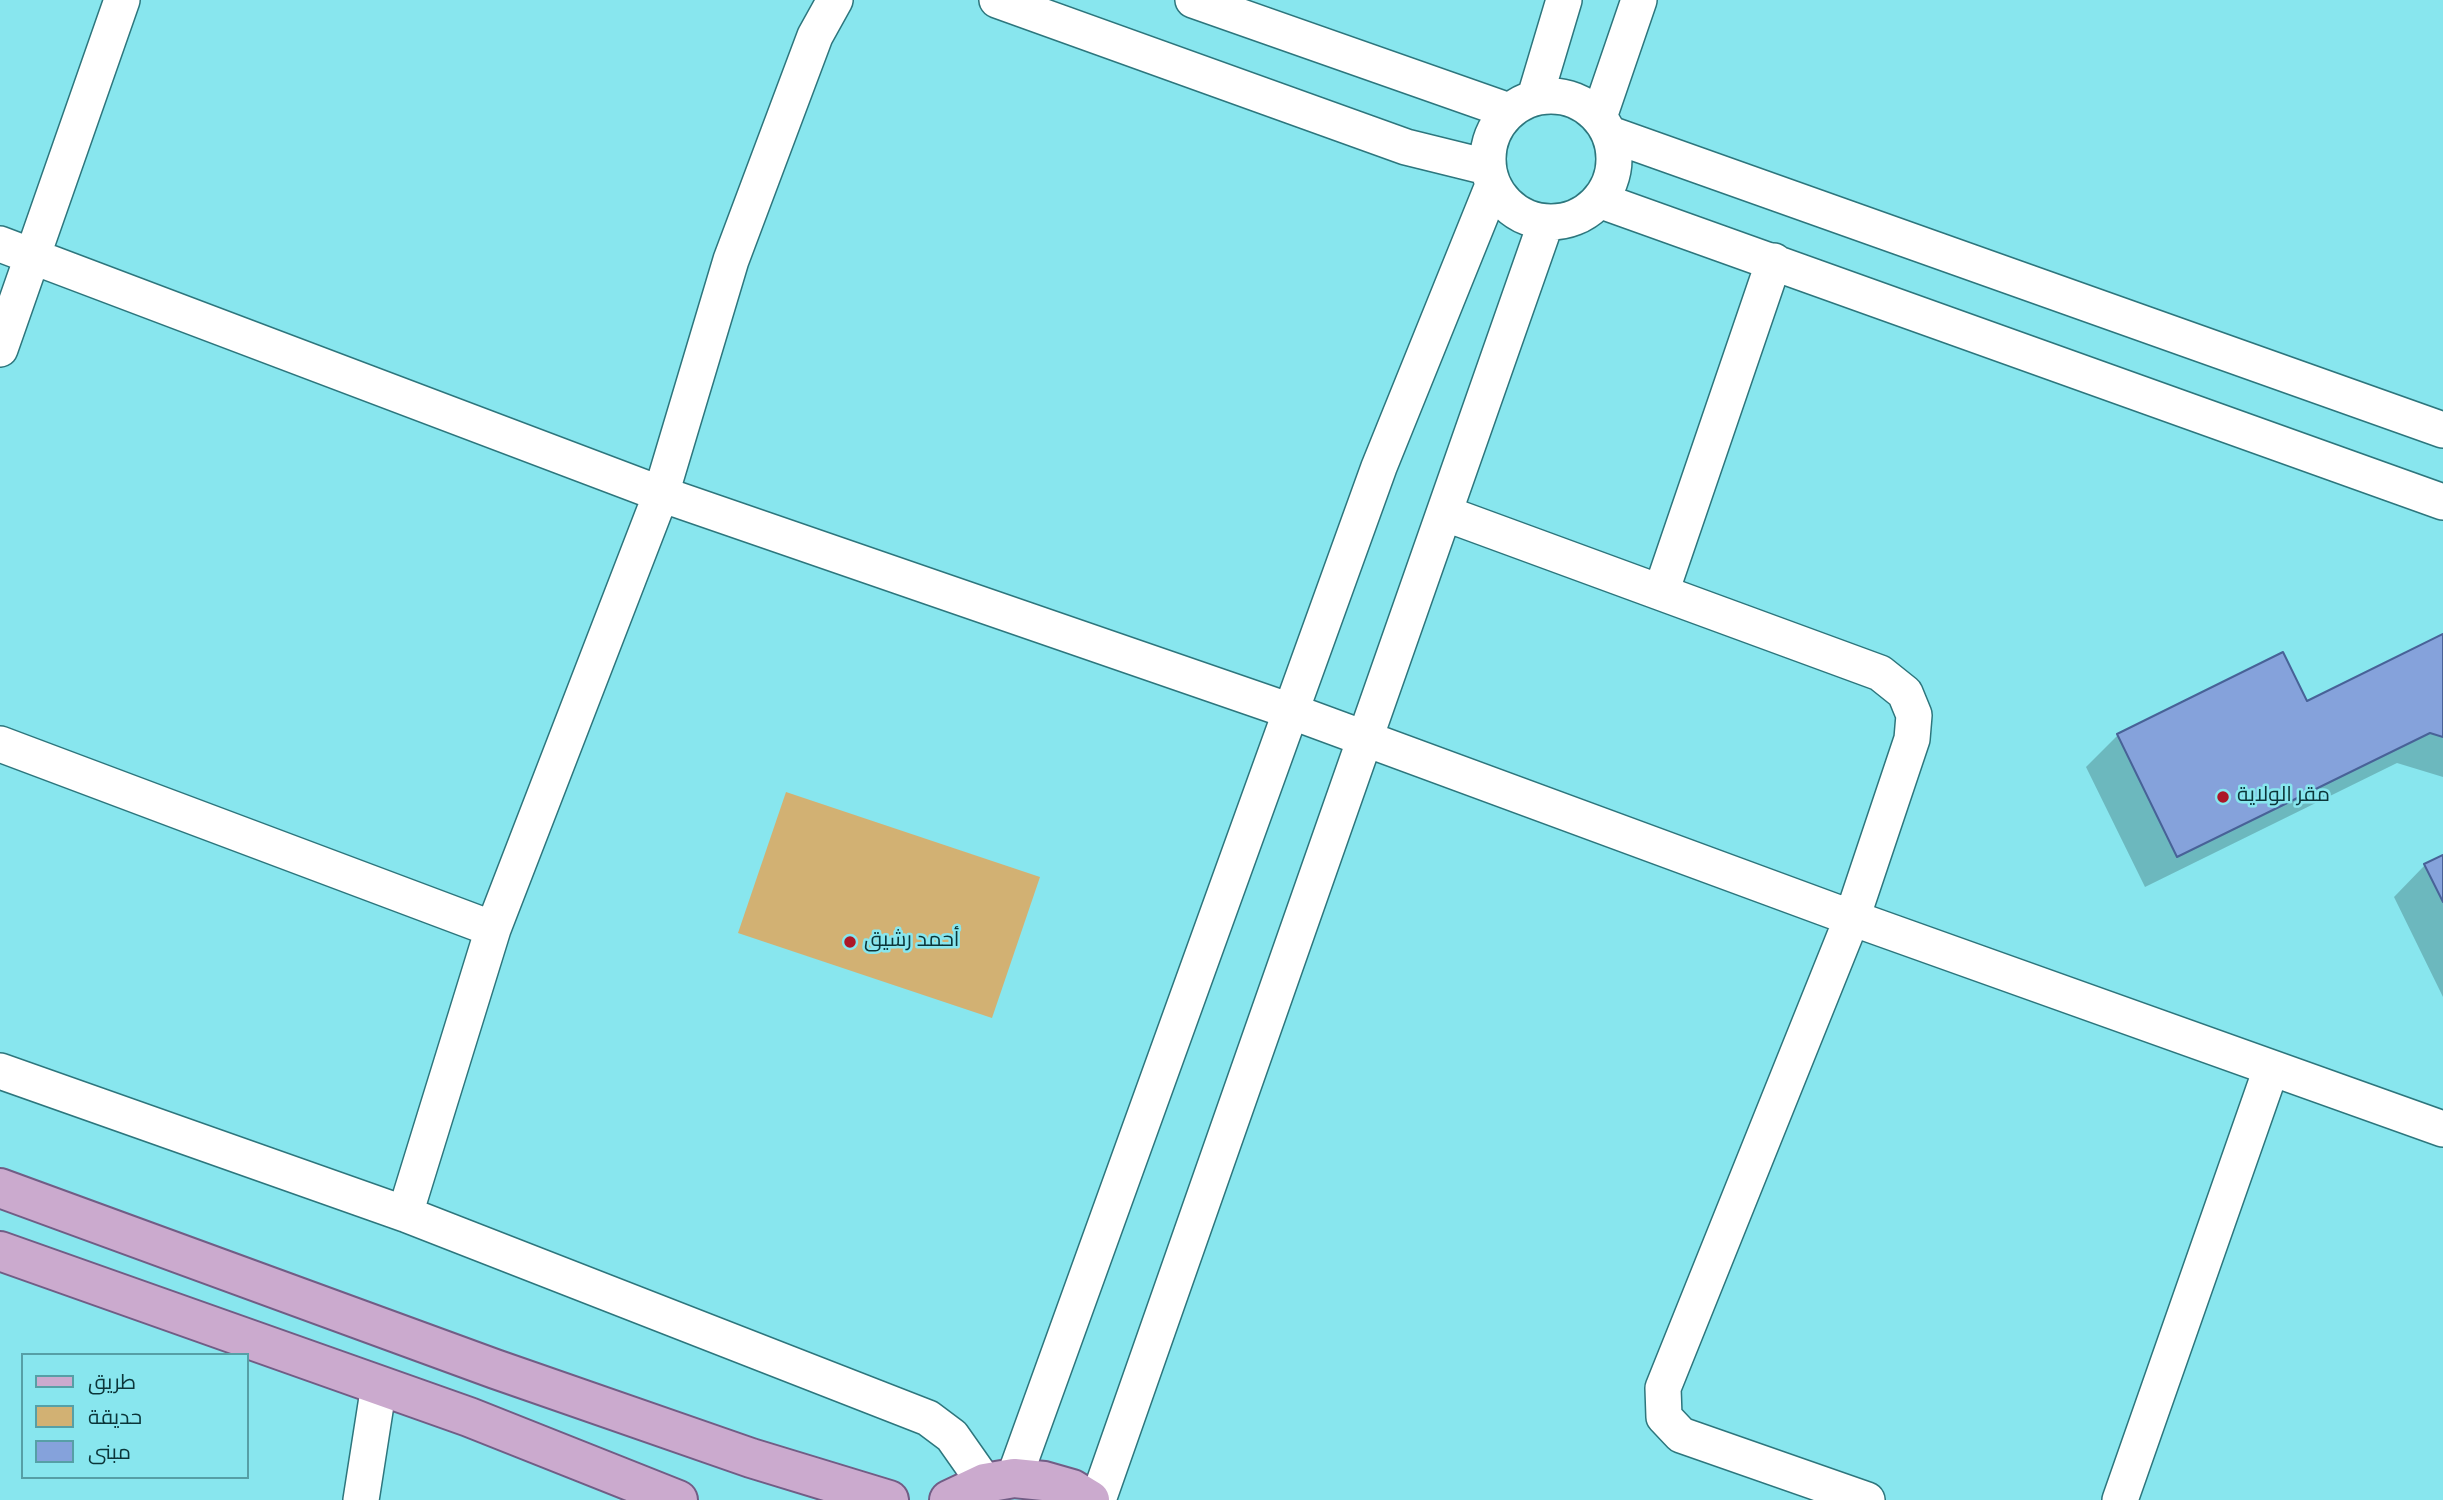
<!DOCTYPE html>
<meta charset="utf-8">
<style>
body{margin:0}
#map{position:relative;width:2443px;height:1500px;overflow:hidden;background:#88e6ee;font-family:Overpass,Cairo,sans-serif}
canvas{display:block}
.legend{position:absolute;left:21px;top:1353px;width:228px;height:126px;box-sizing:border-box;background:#88e6ee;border:2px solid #569fa6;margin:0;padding:9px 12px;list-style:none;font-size:21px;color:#0b3539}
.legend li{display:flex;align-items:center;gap:14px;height:35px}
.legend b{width:35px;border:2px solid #569fa6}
</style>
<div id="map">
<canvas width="2443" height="1500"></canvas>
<ul class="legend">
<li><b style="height:9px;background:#cbaace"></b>طريق</li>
<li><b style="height:19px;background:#d2b173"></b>حديقة</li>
<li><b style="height:19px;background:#85a2db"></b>مبنى</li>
</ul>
</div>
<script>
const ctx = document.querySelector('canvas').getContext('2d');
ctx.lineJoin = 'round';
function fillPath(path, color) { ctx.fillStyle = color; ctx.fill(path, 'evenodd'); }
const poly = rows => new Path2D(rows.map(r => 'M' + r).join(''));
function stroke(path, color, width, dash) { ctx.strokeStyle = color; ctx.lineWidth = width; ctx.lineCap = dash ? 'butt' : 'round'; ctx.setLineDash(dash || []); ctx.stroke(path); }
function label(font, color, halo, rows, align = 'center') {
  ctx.font = font + ' Overpass,Cairo,sans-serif'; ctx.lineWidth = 5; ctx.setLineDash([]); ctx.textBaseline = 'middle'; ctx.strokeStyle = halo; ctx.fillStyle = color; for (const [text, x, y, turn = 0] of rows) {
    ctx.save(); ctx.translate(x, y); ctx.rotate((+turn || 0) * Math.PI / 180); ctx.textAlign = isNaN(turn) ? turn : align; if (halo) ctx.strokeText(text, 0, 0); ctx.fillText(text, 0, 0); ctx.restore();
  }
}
fillPath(poly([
 [786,792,1040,877,992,1018,738,933]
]), '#d2b173');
fillPath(poly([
 [2443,636,2443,777,2397,763,2145,887,2086,767,2118,735,2282,654,2306,703],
 [2443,857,2443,997,2394,897,2425,865]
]), '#0003');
const building = poly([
 [2443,634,2443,737,2430,733,2177,857,2117,734,2283,652,2307,701,2443,634],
 [2443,855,2443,902,2424,864,2443,855]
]);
fillPath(building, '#85a2db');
stroke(building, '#486297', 2);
const minor = poly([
 [997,0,1406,147,1487,167],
 [1193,0,1509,111],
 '1488 159a63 63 0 1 1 126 0a63 63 0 1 1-126 0Z',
 [1535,97,1564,0],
 [1599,117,1639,0],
 [1610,134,2443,430],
 [1599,200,2443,502],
 [0,244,661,494,1293,712,1852,918,2443,1129],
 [0,349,122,0],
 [1444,513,1880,673,1905,693,1914,715,1912,739,1852,918,1663,1388,1664,1417,1681,1435,1867,1500],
 [1661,592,1774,261],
 [0,744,493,929],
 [0,1071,405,1214,928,1418,952,1436,985,1483],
 [405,1214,493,929,661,494,731,260,815,36,835,0],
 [1014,1478,1379,467,1493,185],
 [361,1500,379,1385],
 [1098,1500,1546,222],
 [2120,1500,2271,1069]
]);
const primary = poly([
 [0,1188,495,1369,751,1458,889,1500],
 [0,1251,469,1417,678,1500],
 [949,1500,985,1483,1014,1478,1044,1481,1072,1489,1090,1500]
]);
stroke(minor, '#2d767d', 38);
stroke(primary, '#715d85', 42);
stroke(minor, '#fff', 35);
stroke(primary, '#cbaace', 38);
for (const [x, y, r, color] of [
 [2223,797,7,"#ac1727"],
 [850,942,7,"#ac1727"]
]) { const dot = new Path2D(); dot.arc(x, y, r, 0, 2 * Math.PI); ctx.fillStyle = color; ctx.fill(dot); stroke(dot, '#88e6ee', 2.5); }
label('21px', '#0b3539', '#88e6ee', [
 ["مقر الولاية",2237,797],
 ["أحمد رشيق",864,942]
], 'left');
</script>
